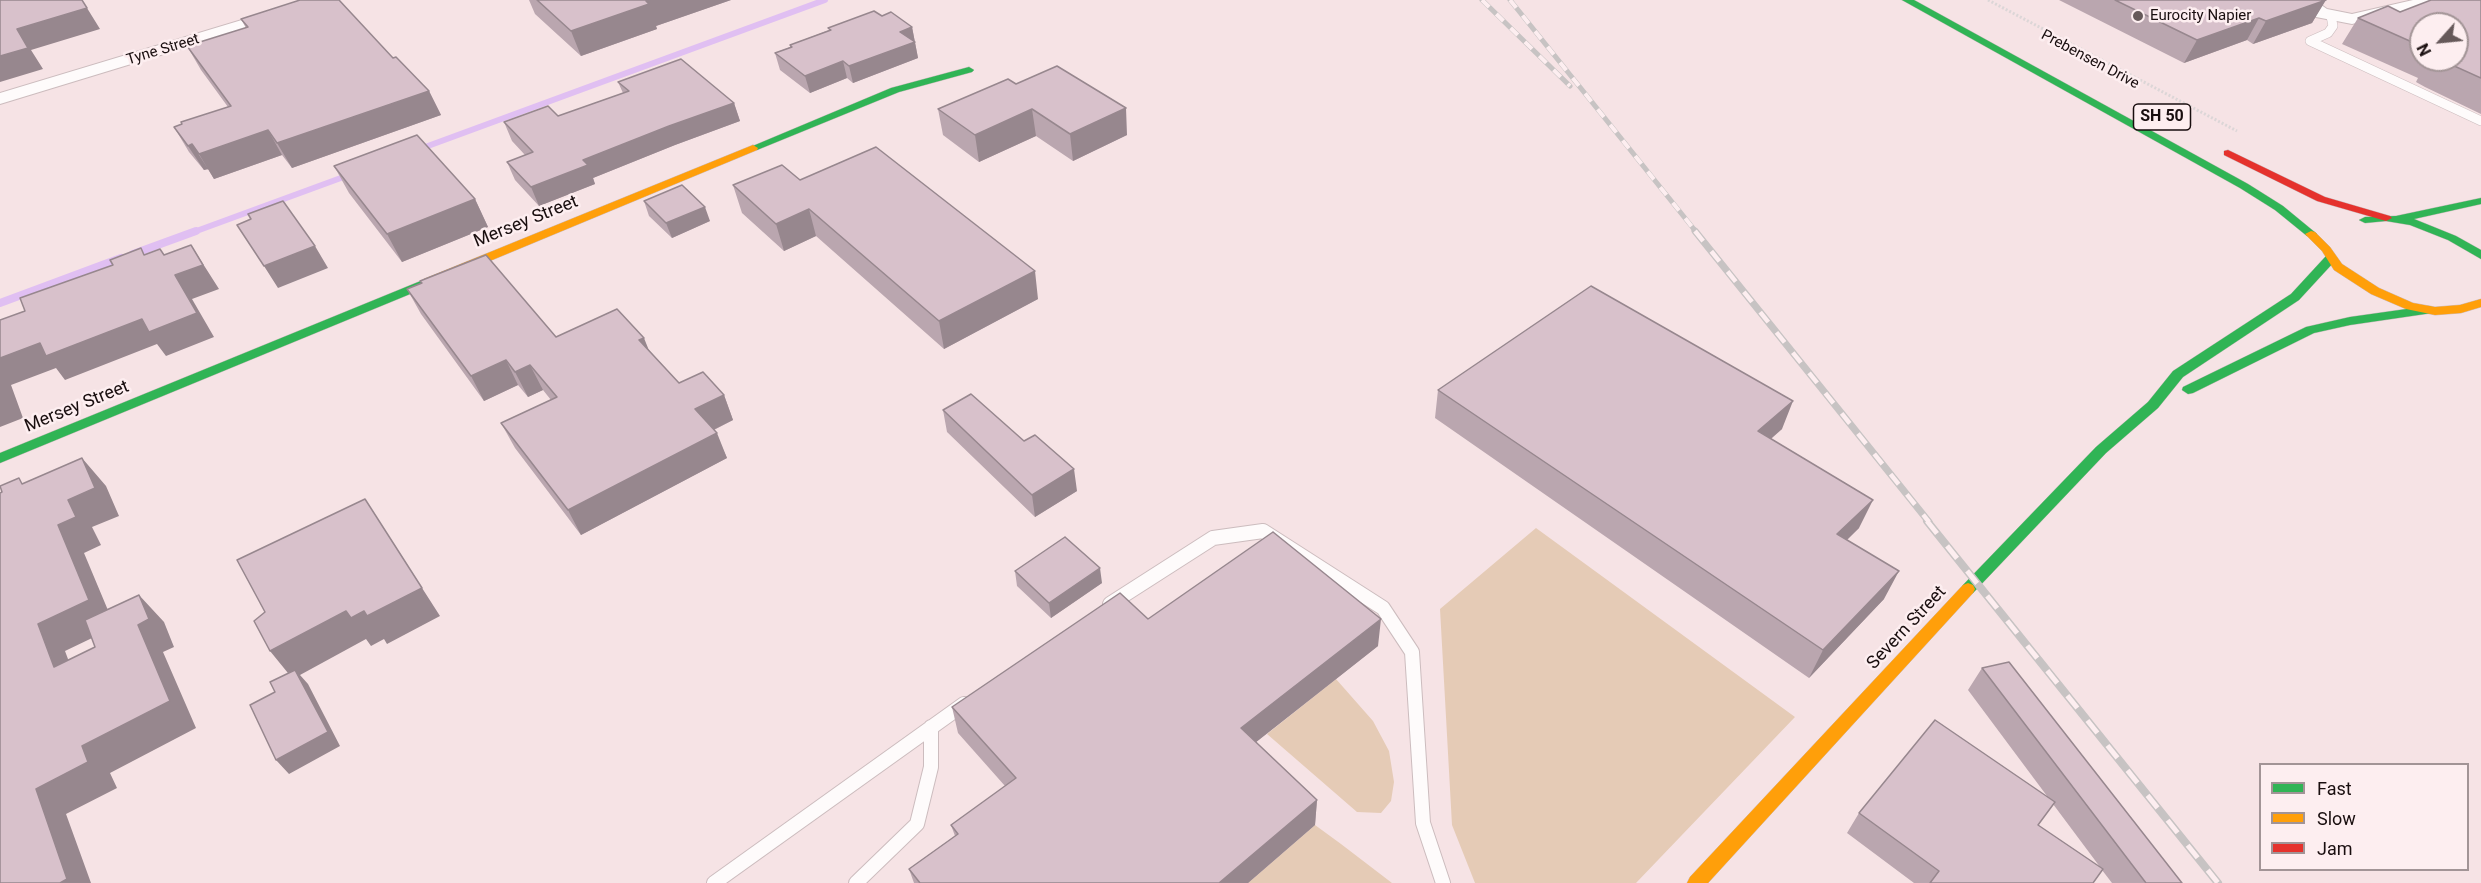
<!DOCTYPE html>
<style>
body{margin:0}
#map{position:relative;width:2481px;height:883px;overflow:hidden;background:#f6e3e5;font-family:Roboto,sans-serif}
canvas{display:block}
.legend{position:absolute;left:2259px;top:763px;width:210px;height:108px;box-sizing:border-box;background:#fdeef0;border:2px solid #a29496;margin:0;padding:8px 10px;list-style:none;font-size:18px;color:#190e0f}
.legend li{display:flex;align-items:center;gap:12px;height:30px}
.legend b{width:30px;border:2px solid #a29496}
.north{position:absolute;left:2409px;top:12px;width:60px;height:60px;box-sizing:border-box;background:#fdeef0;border:2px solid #a29496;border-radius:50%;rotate:243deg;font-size:16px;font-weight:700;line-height:24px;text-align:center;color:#190e0f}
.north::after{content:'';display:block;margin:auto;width:21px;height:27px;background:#66595a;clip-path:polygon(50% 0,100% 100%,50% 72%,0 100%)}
</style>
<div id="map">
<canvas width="2481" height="883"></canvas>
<ul class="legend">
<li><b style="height:8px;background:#30b455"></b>Fast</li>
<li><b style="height:8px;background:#ff9f0a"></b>Slow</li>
<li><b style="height:8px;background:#e5322d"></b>Jam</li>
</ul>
<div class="north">N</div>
</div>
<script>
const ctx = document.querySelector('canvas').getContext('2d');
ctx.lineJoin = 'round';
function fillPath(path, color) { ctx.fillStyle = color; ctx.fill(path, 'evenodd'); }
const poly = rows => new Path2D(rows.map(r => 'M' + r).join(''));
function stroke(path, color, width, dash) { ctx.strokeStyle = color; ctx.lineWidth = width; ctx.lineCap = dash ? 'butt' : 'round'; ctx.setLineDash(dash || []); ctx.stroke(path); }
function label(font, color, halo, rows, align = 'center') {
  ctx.font = font + ' Roboto,sans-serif'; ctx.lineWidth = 5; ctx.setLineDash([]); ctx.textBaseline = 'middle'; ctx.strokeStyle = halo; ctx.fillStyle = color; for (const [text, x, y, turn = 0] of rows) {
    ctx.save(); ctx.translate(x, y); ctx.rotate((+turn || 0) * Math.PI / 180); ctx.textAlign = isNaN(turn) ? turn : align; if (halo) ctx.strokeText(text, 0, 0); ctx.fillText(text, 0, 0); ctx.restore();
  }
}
fillPath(poly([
 [1536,528,1795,717,1636,883,1475,883,1452,825,1440,609],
 [1336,679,1373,721,1389,751,1394,782,1391,801,1381,813,1357,812,1267,734],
 [1315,825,1341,844,1392,883,1248,883]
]), '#e5cbb6');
stroke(poly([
 [417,150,825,0],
 [191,233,349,175]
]), '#e0bff2', 6);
stroke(poly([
 [133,254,196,231],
 [0,303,121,258]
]), '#e0bff2', 8);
const laneFar1 = poly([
 [2331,16,2333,26,2328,33,2310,41,2481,121]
]);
const lane = poly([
 [1110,604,1213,538,1263,531,1383,608,1412,652,1423,823,1443,883],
 [714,883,964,704],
 [856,883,917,824,931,767,931,727]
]);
const street = poly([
 [308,0,333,0,331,3,0,104,0,93,308,0],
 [2298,0,2314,0,2327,9,2352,14,2413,0,2442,0,2440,3,2352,24,2316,17,2303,8,2298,0]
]);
const fast = poly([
 [1902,0,1914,0,2248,184,2283,206,2317,234,2311,237,2307,236,2275,210,2240,188,1902,0],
 [969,67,974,70,972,72,899,92,757,150,749,150,748,148,891,88,969,67],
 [2481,198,2481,204,2414,219,2456,236,2481,250,2481,259,2448,240,2410,225,2386,221,2365,223,2359,220,2365,217,2396,216,2481,198],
 [2330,255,2334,256,2336,259,2334,262,2299,300,2183,377,2158,408,2106,453,1973,593,1968,595,1963,593,1961,589,1963,585,2096,447,2148,402,2173,371,2291,294,2326,256,2330,255],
 [428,278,434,282,432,285,0,463,0,453,428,278],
 [2428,306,2432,307,2434,310,2432,313,2350,325,2314,333,2193,393,2188,394,2182,390,2183,387,2306,327,2350,317,2428,306]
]);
const slow = poly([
 [753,145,758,148,757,150,432,285,428,286,422,282,424,279,753,145],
 [2311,231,2315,232,2330,247,2342,264,2379,288,2413,303,2435,307,2460,305,2481,299,2481,307,2461,313,2435,315,2406,309,2371,294,2334,270,2322,251,2305,234,2311,231],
 [1968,583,1973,585,1975,589,1973,593,1708,883,1687,883,1690,877,1963,585,1968,583]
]);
const jam = poly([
 [2228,150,2325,197,2390,216,2392,218,2386,221,2317,201,2224,155,2224,151,2228,150]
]);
stroke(laneFar1, '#ccbcbe', 10);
stroke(lane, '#ccbcbe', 16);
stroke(street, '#ccbcbe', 2);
stroke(fast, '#ccbcbe', 1);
stroke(slow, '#ccbcbe', 1);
stroke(jam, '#ccbcbe', 1);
stroke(poly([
 [1988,0,2237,131]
]), '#dcd6d7', 3, [2, 2]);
stroke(laneFar1, '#fefbfb', 9);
stroke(lane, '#fefbfb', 14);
fillPath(street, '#fefbfb');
fillPath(fast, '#30b455');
fillPath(slow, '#ff9f0a');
fillPath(jam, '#e5322d');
const railFar2 = poly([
 [1482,0,1570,86],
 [1510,0,1697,233]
]);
const railFar1 = poly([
 [1695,231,1929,522]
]);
const rail = poly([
 [1927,521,2218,883]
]);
stroke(railFar2, '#c7c3c3', 5);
stroke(railFar1, '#c7c3c3', 7);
stroke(rail, '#c7c3c3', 8);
stroke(railFar2, '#fdeef0', 4, [10]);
stroke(railFar1, '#fdeef0', 4.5, [13]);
stroke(rail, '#fdeef0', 5, [16]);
fillPath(poly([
 [529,0,731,0,656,26,657,29,581,56,535,14],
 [2059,0,2325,0,2312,23,2253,44,2247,40,2184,63],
 [2481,0,2481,114,2425,87,2416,82,2418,78,2342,44,2358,18],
 [2421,24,2457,60,2421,60],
 [882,16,912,27,918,58,853,83,847,78,810,93,780,70,775,53,790,47,790,45,829,30,828,28],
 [241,19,393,58,429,91,441,115,292,168,282,155,214,179,208,169,204,170,189,152,174,127,228,107,201,70,187,46,246,28],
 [618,82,734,103,740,121,675,145,593,178,595,184,539,206,515,180,507,162,525,155,512,141,504,122,558,116,623,93],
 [1016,84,1127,135,1073,161,1036,136,979,162,943,135,938,109],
 [334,166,475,199,488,227,402,262,349,193],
 [800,180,1038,299,944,349,816,236,784,251,742,213,733,185],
 [644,201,710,221,672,238,649,216],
 [407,289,556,337,649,350,679,383,724,395,733,420,714,430,727,458,581,535,515,448,501,423,551,400,543,390,528,397,518,385,484,401,421,314],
 [1438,390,1782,429,1771,439,1859,528,1847,540,1884,599,1809,678,1435,418],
 [943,410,1077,491,1035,517,947,432],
 [1015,571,1102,583,1051,618,1017,586],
 [1148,619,1378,646,1256,742,1317,800,1315,825,1248,883,914,883,909,869,955,836,951,825,1005,786,958,733,952,707],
 [1982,668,2182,883,2112,883,2102,870,2093,883,1914,883,1847,833,1859,813,2047,796,1968,690],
 [2053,804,2100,867,2038,825]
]), '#baa6af');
fillPath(poly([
 [650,0,731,0,656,26,657,29,581,56,571,31],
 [2326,0,2312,23,2253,44,2266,21],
 [87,8,100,29,31,50,43,69,0,82,0,56,17,29],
 [2259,18,2247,40,2184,63,2197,40],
 [912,27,918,58,853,83,849,66,900,32],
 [843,61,847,78,810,93,805,76],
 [429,91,441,115,292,168,277,143],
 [734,103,740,121,675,145,593,178,595,184,539,206,531,187,583,160,669,126],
 [1126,108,1127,135,1073,161,1070,134],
 [1032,109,1036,136,979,162,975,135],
 [268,130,282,155,214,179,199,154],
 [192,144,208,169,204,170,188,146],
 [475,199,488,227,402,262,387,234],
 [705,207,710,221,672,238,666,223],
 [809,209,816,236,784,251,776,224],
 [191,245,219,289,192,299,214,337,166,356,157,344,65,380,56,368,11,385,23,418,0,427,0,358,160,249,177,275],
 [315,246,328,268,278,288,264,266],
 [1035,271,1038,299,944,349,939,321],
 [644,338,654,363,639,340],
 [506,360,518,385,484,401,471,376],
 [530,365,543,390,528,397,515,372],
 [724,395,733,420,705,434,695,409],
 [1793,401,1782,429,1747,459,1758,431],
 [717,433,727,458,581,535,568,510],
 [82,458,106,486,119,516,92,527,101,545,84,553,115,627,65,651,81,694,54,667,38,624,58,525],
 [1074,469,1077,491,1035,517,1032,495],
 [365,499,440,616,387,644,384,639,371,646,366,639,300,675,308,684,340,746,289,774,276,760,292,678,270,651,346,611,364,611],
 [1873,500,1859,528,1824,562,1837,534],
 [1100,568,1102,583,1051,618,1049,603],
 [1899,571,1884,599,1809,678,1823,650],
 [139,595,164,622,174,647,163,652,196,728,110,773,117,788,66,814,91,883,60,883,36,789,82,746,138,625],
 [1381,619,1378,646,1241,754,1241,728],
 [1317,800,1315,825,1248,883,1219,883]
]), '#97878e');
const building = poly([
 [0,0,82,0,87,8,17,29,28,48,0,56,0,0],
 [300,0,339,0,393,58,396,57,429,91,277,143,268,130,199,154,192,144,188,146,174,127,182,124,181,122,231,106,187,46,248,27,241,19,300,0],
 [537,0,650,0,646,1,649,4,571,31,537,0],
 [2115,0,2326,0,2266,21,2259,18,2197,40,2115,0],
 [2431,0,2481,0,2481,78,2441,60,2457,60,2457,24,2421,24,2421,46,2358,18,2388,6,2400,12,2431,0],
 [874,11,882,16,891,12,912,27,900,32,915,42,849,66,843,61,805,76,775,53,792,47,790,45,831,30,828,28,874,11],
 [681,59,734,103,669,126,583,160,588,165,531,187,507,162,533,152,504,122,548,106,558,116,629,91,618,82,681,59],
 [1057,66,1126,108,1070,134,1032,109,975,135,938,109,1008,79,1016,84,1057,66],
 [417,135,475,199,387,234,334,166,417,135],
 [876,147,1035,271,939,321,809,209,776,224,733,185,782,165,800,180,876,147],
 [682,185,705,207,666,223,644,201,682,185],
 [283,201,315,246,264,266,237,225,251,219,248,214,283,201],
 [191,245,203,265,175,275,197,313,149,332,142,319,46,356,40,343,0,358,0,320,25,311,20,298,113,265,110,260,141,248,144,255,160,249,164,255,191,245],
 [486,255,556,337,617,309,644,338,639,340,679,383,703,372,724,395,695,409,717,433,568,510,501,423,557,397,530,365,515,372,506,360,471,376,407,289,422,283,420,281,486,255],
 [1591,286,1793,401,1758,431,1873,500,1837,534,1899,571,1823,650,1438,390,1591,286],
 [971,394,1024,441,1035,435,1074,469,1032,495,943,410,971,394],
 [82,458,95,488,68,500,76,517,58,525,89,600,38,624,54,667,95,647,85,620,139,595,149,619,138,625,170,701,82,746,88,762,36,789,67,879,60,883,0,883,0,493,2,492,0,486,19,478,22,484,82,458],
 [365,499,422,588,367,616,364,611,351,618,346,611,270,651,254,621,265,612,237,560,365,499],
 [1273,532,1381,619,1241,728,1317,800,1219,883,920,883,909,869,958,834,951,825,1016,778,952,707,1120,593,1148,619,1273,532],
 [1065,537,1100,568,1049,603,1015,571,1065,537],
 [2009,662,2182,883,2146,883,1982,668,2009,662],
 [295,670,328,732,276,760,250,705,275,692,270,682,295,670],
 [1935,720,2055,802,2038,825,2103,869,2093,883,1930,883,1939,871,1859,813,1935,720]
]);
fillPath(building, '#d8c1cb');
stroke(building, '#97878e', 1.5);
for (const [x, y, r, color] of [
 [2138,16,6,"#66595a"]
]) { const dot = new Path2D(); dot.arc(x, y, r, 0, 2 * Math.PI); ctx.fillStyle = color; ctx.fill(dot); stroke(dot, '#fdeef0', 2); }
label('15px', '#190e0f', '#fdeef0', [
 ["Eurocity Napier",2150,16]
], 'left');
label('15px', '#190e0f', '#fdeef0', [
 ["Tyne Street",163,50,-17],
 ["Prebensen Drive",2090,60,28]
]);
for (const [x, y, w] of [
 [2162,117,57]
]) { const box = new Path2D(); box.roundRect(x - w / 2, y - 13, w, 26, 4.5); ctx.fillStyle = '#fdeef0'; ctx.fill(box); stroke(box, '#190e0f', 1.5); }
label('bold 16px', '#190e0f', null, [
 ["SH 50",2162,117]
]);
label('18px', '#190e0f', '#fdeef0', [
 ["Mersey Street",526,222,-22],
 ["Mersey Street",77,407,-22],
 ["Severn Street",1907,628,-47]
]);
</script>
